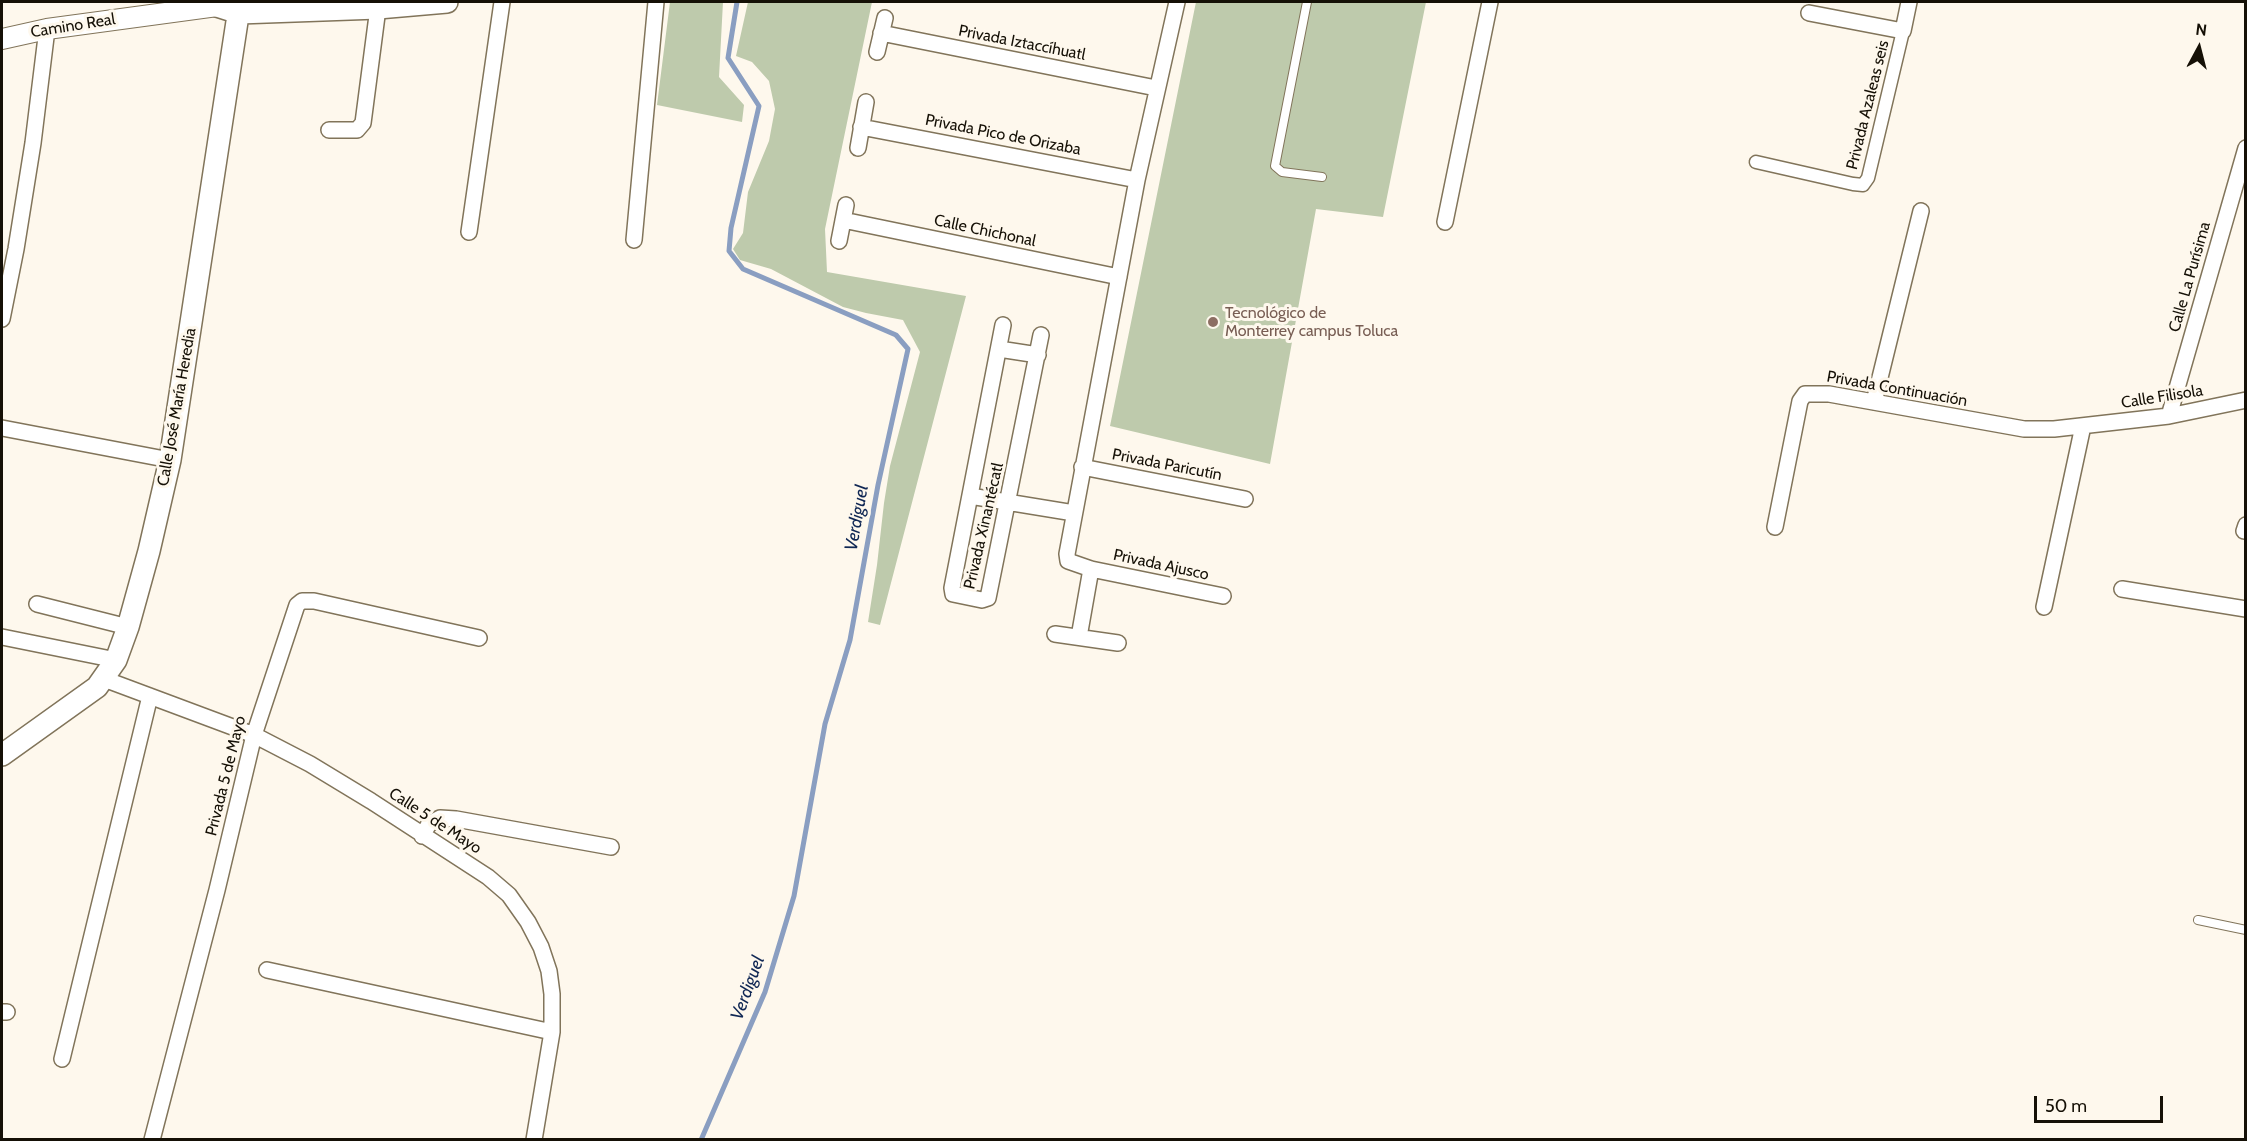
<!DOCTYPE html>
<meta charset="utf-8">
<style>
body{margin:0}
#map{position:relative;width:2247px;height:1141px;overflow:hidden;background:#fef8ed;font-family:Cabin,sans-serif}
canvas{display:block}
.frame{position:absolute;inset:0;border:3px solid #151006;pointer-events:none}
.north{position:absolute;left:2169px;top:18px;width:60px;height:60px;-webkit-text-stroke:4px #fef8ed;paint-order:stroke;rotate:7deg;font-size:16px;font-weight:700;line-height:24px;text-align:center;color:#151006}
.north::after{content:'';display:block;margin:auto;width:21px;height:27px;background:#151006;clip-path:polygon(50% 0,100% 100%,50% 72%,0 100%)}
.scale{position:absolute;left:2034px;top:1096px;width:129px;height:27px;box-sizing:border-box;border:3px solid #151006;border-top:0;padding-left:8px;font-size:18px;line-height:21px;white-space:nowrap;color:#151006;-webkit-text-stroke:4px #fef8ed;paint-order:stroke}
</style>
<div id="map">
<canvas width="2247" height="1141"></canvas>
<div class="frame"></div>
<div class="north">N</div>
<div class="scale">50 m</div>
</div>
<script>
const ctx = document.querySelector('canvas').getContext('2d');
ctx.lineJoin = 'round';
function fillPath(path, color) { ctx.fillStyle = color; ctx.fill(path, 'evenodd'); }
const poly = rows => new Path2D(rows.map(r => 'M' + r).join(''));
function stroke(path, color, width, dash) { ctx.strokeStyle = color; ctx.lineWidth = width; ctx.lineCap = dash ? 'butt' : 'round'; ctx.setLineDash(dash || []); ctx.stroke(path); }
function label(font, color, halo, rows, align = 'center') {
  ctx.font = font + ' Cabin,sans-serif'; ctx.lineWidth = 6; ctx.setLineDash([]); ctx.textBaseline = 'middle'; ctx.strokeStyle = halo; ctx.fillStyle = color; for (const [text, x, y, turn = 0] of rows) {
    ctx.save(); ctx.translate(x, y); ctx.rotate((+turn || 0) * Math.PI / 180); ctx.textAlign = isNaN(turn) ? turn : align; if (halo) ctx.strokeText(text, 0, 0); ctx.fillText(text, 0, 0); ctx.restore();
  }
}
fillPath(poly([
 [670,2,723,2,719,77,744,105,742,122,657,105],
 [748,2,872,2,825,229,827,272,966,296,880,625,868,622,877,565,884,503,890,466,920,352,903,320,866,313,843,307,771,269,740,260,733,249,743,233,748,192,769,141,775,109,769,81,752,62,736,56],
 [1196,2,1426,2,1383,217,1316,209,1270,464,1110,426]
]), '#becaac');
stroke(poly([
 [701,1140,765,992,794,896,825,724,850,640,878,485,908,349,896,335,743,269,729,251,731,228,759,106,728,58,737,2]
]), '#8a9ec1', 5);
const service = poly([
 [1307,2,1275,166,1282,172,1322,177],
 [2198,920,2246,930]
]);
const pedestrian = poly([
 [1756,162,1853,184,1863,185,1868,178,1903,31]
]);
const minor = poly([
 [1177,2,1137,180,1067,554,1068,561,1091,569,1223,596],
 [1809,13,1903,31,1909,2],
 [881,33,1156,88],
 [877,52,885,18],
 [861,127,1137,180],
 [329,130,357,130,363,123,378,8],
 [858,148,866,102],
 [843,220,1119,277],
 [1445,222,1490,2],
 [469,232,502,2],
 [634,240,656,2],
 [839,241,846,205],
 [2,319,16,249,33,143,47,29],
 [1003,325,952,588,953,594,982,600,988,598,1041,335],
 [999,349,1038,355],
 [1874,402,1921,211],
 [2169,416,2246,148],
 [2,428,170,460],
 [1082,467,1245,499],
 [970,496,1074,513],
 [1775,527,1800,401,1805,394,1829,394,2024,429,2054,429,2169,416,2246,400],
 [2244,531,2246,525],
 [2122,589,2246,609],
 [37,604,128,627],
 [2044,607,2083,426],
 [1055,634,1118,643],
 [2,637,116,660],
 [1079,637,1091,569],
 [104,679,254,735,310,764,371,801,488,877,509,895,528,922,541,947,549,971,552,994,552,1032,534,1140],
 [422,836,429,824,440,818,456,819,611,847],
 [267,970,552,1032],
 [2,1012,7,1012],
 [62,1059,150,696],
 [152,1140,217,890,254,735,297,605,302,601,314,601,479,638]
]);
const tertiary = poly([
 [2,39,47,29,217,6]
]);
const secondary = poly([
 [217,6,239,13,378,8,447,2],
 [2,755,97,687,116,660,128,627,149,551,170,460,240,2]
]);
stroke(service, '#81745a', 10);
stroke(pedestrian, '#81745a', 15);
stroke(minor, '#81745a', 18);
stroke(tertiary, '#81745a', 22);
stroke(secondary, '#81745a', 24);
stroke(service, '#fff', 8);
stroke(pedestrian, '#fff', 12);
stroke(minor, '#fff', 15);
stroke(tertiary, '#fff', 20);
stroke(secondary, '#fff', 21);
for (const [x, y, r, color] of [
 [1213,322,6,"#8d6e63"]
]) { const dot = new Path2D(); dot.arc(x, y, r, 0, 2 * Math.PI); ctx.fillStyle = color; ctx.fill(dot); stroke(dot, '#fef8ed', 2); }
label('16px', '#151006', '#fef8ed', [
 ["Camino Real",73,26,-9],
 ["Privada Iztaccíhuatl",1022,43,11],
 ["Privada Azaleas seis",1868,105,-76],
 ["Privada Pico de Orizaba",1003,135,11],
 ["Calle Chichonal",985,231,12],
 ["Calle La Purísima",2190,277,-74],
 ["Privada Continuación",1897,389,10],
 ["Calle Filisola",2162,397,-9],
 ["Calle José María Heredia",177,407,-80],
 ["Privada Paricutín",1167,465,11],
 ["Privada Xinantécatl",984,526,-77],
 ["Privada Ajusco",1161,565,12],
 ["Privada 5 de Mayo",226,776,-76],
 ["Calle 5 de Mayo",435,821,33]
]);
label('16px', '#785e54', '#fef8ed', [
 ["Tecnológico de",1225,313],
 ["Monterrey campus Toluca",1225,331]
], 'left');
label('italic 18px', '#102754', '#fef8ed', [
 ["Verdiguel",857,518,-80],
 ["Verdiguel",748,988,-70]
]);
</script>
